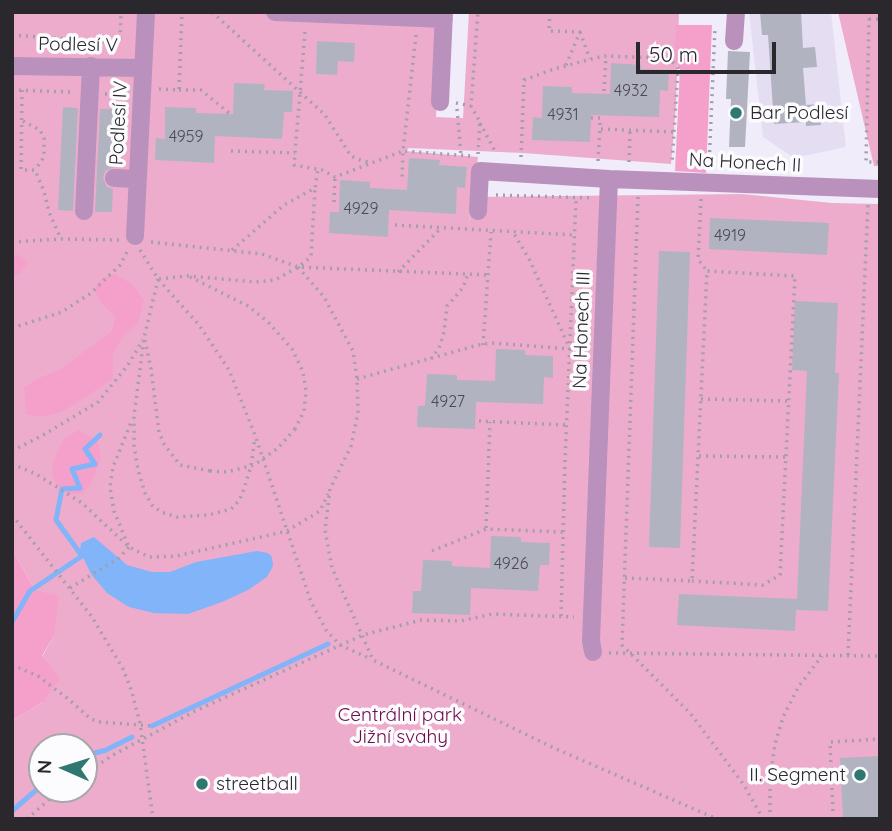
<!DOCTYPE html>
<meta charset="utf-8">
<style>
body{margin:0}
#map{position:relative;width:892px;height:831px;overflow:hidden;background:#f1ecfa;font-family:Quicksand,sans-serif}
canvas{display:block}
.frame{position:absolute;inset:0;border:14px solid #2a282d;pointer-events:none}
.north{position:absolute;left:28px;top:733px;width:70px;height:70px;box-sizing:border-box;background:#fcfbfe;border:2px solid #a8a7aa;border-radius:50%;rotate:273deg;font-size:19px;font-weight:700;line-height:28px;text-align:center;color:#2a282d}
.north::after{content:'';display:block;margin:auto;width:24px;height:32px;background:#2f7771;clip-path:polygon(50% 0,100% 100%,50% 72%,0 100%)}
.scale{position:absolute;left:636px;top:42px;width:140px;height:32px;box-sizing:border-box;border:4px solid #2a282d;border-top:0;padding-left:9px;font-size:21px;line-height:24px;white-space:nowrap;color:#2a282d;-webkit-text-stroke:5px #fcfbfe;paint-order:stroke}
</style>
<div id="map">
<canvas width="892" height="831"></canvas>
<div class="frame"></div>
<div class="north">N</div>
<div class="scale">50 m</div>
</div>
<script>
const ctx = document.querySelector('canvas').getContext('2d');
ctx.lineJoin = 'round';
function fillPath(path, color) { ctx.fillStyle = color; ctx.fill(path, 'evenodd'); }
const poly = rows => new Path2D(rows.map(r => 'M' + r).join(''));
function stroke(path, color, width, dash) { ctx.strokeStyle = color; ctx.lineWidth = width; ctx.lineCap = dash ? 'butt' : 'round'; ctx.setLineDash(dash || []); ctx.stroke(path); }
function label(font, color, halo, rows, align = 'center') {
  ctx.font = font + ' Quicksand,sans-serif'; ctx.lineWidth = 7; ctx.setLineDash([]); ctx.textBaseline = 'middle'; ctx.strokeStyle = halo; ctx.fillStyle = color; for (const [text, x, y, turn = 0] of rows) {
    ctx.save(); ctx.translate(x, y); ctx.rotate((+turn || 0) * Math.PI / 180); ctx.textAlign = isNaN(turn) ? turn : align; if (halo) ctx.strokeText(text, 0, 0); ctx.fillText(text, 0, 0); ctx.restore();
  }
}
fillPath(poly([
 [749,12,831,12,846,147,794,158,763,137]
]), '#e5def3');
fillPath(poly([
 [12,12,442,12,436,117,457,118,463,118,469,12,679,12,676,106,671,164,523,153,409,148,405,151,478,157,468,228,473,197,742,194,832,203,880,204,880,819,12,819,12,721,43,702,42,657,54,636,35,590,12,549],
 [42,747,84,747,84,789,42,789],
 [838,12,880,12,880,166,874,166]
]), '#eeaccd');
fillPath(poly([
 [676,25,712,25,706,173,675,171,680,68,674,61],
 [12,255,19,255,28,262,19,274,12,277],
 [115,274,133,285,144,300,138,323,122,337,113,355,113,379,62,412,41,417,26,414,24,387,39,378,59,370,112,331,115,317,100,301,94,288,103,277],
 [79,430,98,441,101,458,91,484,82,494,70,494,62,491,56,484,52,473,53,464,58,449,65,438],
 [12,549,35,590,59,596,54,636,42,656,60,679,43,702,12,721]
]), '#f4a0cb');
fillPath(poly([
 [94,537,127,565,152,572,170,572,196,562,257,551,268,553,272,557,273,566,267,577,248,590,222,602,188,614,154,613,129,607,107,593,91,574,80,551,81,543]
]), '#81b4f8');
stroke(poly([
 [12,622,30,591,82,556,56,520,62,489,80,488,72,469,95,464,85,449,100,435],
 [152,726,328,644],
 [84,756,106,750,132,737],
 [12,811,42,785]
]), '#81b4f8', 5);
fillPath(poly([
 [760,12,801,12,803,48,815,47,817,67,803,68,806,105,819,104,821,125,806,126,806,122,774,124,768,35,762,35],
 [317,41,355,43,354,62,338,61,337,75,316,74],
 [728,51,750,52,745,147,729,147,731,99,726,99],
 [611,63,641,65,641,69,669,70,668,91,660,90,659,117,591,115,590,142,532,140,533,117,542,118,543,86,572,87,572,93,610,94],
 [234,83,265,84,264,90,293,91,292,112,284,112,282,139,215,136,214,163,155,160,156,138,165,139,165,107,196,108,196,113,233,114],
 [63,107,78,108,73,211,58,210],
 [100,109,117,109,114,167,105,171,103,178,107,187,113,189,112,212,95,212],
 [409,158,440,160,439,165,467,167,465,188,457,187,456,214,389,210,388,237,329,233,330,212,339,212,340,180,370,182,370,188,407,190],
 [710,218,829,223,827,255,709,249],
 [659,251,690,252,680,548,649,547],
 [795,301,838,303,835,373,839,373,828,611,796,610,795,631,677,625,679,594,797,599,807,371,792,370],
 [496,349,525,350,525,355,553,356,553,378,544,377,543,404,476,402,475,429,417,427,418,406,425,406,427,374,457,375,457,380,495,381],
 [491,536,521,537,521,542,550,543,549,565,540,565,538,591,471,588,470,615,412,613,413,591,421,591,423,560,452,561,452,566,490,568],
 [880,756,880,819,843,819,840,758]
]), '#b1b3c0');
stroke(poly([
 [212,12,325,115,351,156,363,161,370,162],
 [550,12,549,31,580,32,566,65],
 [866,12,869,19,866,162,880,162],
 [869,19,880,19],
 [305,32,294,165,322,170,335,177,403,151,402,181],
 [580,32,590,59],
 [12,35,120,43,121,12],
 [416,35,403,151,471,156],
 [159,89,179,90,182,12],
 [12,90,73,92],
 [22,90,21,170,35,170,44,191,49,212,61,239],
 [179,90,201,90,230,114],
 [604,91,606,56],
 [105,94,126,94],
 [456,103,471,106],
 [457,109,461,155],
 [591,118,600,118,600,129,674,132],
 [23,121,40,130,44,138,44,157,35,170],
 [480,123,496,153],
 [231,151,295,153],
 [478,154,480,122,471,106,478,12],
 [521,157,524,80,554,69,603,56,669,58,678,68,672,164],
 [598,161,600,129],
 [629,162,630,130],
 [709,166,715,27],
 [496,195,593,198],
 [638,197,622,645,690,713,744,785,763,819],
 [701,199,698,259,707,271],
 [334,202,335,177],
 [395,225,574,235],
 [12,242,61,239,119,240],
 [151,242,262,254,298,267,488,275],
 [140,250,158,279,199,325,229,370,255,435,311,602,326,630,340,645,371,659],
 [232,250,284,205,315,188,318,169],
 [298,267,324,297,353,351,357,379,358,413,351,446,330,489,325,530,332,568,373,660,554,748,717,819],
 [398,272,441,228],
 [190,277,248,306,268,322,292,349,303,372,306,391,304,411,295,429],
 [158,279,144,338,134,416,134,446,138,470,145,493,152,505,161,512,177,517,209,515,231,509,239,501,243,492,251,466,255,437],
 [159,279,188,276,256,282,275,280,298,267,311,257,315,188],
 [12,328,62,312,91,293,120,265,128,250],
 [145,340,151,369,159,432,164,444,180,465,210,471],
 [483,345,491,232],
 [431,359,439,348,444,332,447,306,463,288,468,274],
 [357,379,478,345,494,343,570,349,529,259,513,232],
 [701,399,789,401],
 [479,421,566,425],
 [12,451,45,434,98,402,128,365,143,340],
 [699,456,787,457],
 [12,464,36,474,82,503,129,547,149,557,177,556,287,531,320,511,328,494],
 [12,515,92,617,123,669,132,692,140,723,153,819],
 [486,528,490,422],
 [128,545,114,511,110,487,113,467,132,420],
 [432,551,486,529,563,532],
 [625,578,692,581,707,271,795,276,780,575,763,585,692,581],
 [70,588,119,558,129,547],
 [561,616,565,460,576,199],
 [609,653,880,656],
 [848,655,868,204],
 [12,665,38,676,67,698,91,719,100,722,152,726],
 [84,774,113,755,195,711,363,635,421,620,460,621,493,614,574,617],
 [833,811,830,742,880,739],
 [27,819,61,789],
 [770,819,770,780,775,744,783,717,799,686,822,656]
]), '#a39fa9', 3.5, [2, 5]);
stroke(poly([
 [275,12,444,19],
 [734,41,736,12],
 [12,66,143,68],
 [440,102,444,12],
 [114,178,138,179],
 [84,211,91,66],
 [478,211,480,171,609,179,880,189],
 [135,236,146,12],
 [593,652,591,641,609,179]
]), '#ba91bc', 18);
stroke(poly([
 [210,471,227,472,254,465,278,448,295,429]
]), '#a39fa9', 3.5, [2, 5]);
for (const [x, y, r, color] of [
 [736,113,7,"#2f7771"],
 [860,775,7,"#2f7771"],
 [202,784,7,"#2f7771"]
]) { const dot = new Path2D(); dot.arc(x, y, r, 0, 2 * Math.PI); ctx.fillStyle = color; ctx.fill(dot); stroke(dot, '#fcfbfe', 2.5); }
label('16px', '#4c4b52', null, [
 ["4932",631,91],
 ["4931",563,115],
 ["4959",186,137],
 ["4929",361,209],
 ["4919",730,236],
 ["4927",448,402],
 ["4926",511,564]
]);
label('19px', '#2a282d', '#fcfbfe', [
 ["Podlesí V",78,45,1],
 ["Podlesí IV",119,123,-87],
 ["Na Honech II",745,163,3],
 ["Na Honech III",582,330,-88]
]);
label('19px', '#2a282d', '#fcfbfe', [
 ["Bar Podlesí",750,113],
 ["II. Segment",846,775,"right"],
 ["streetball",216,784]
], 'left');
label('19px', '#6d0a4a', '#fcfbfe', [
 ["Centrální park",400,715],
 ["Jižní svahy",400,737]
]);
</script>
